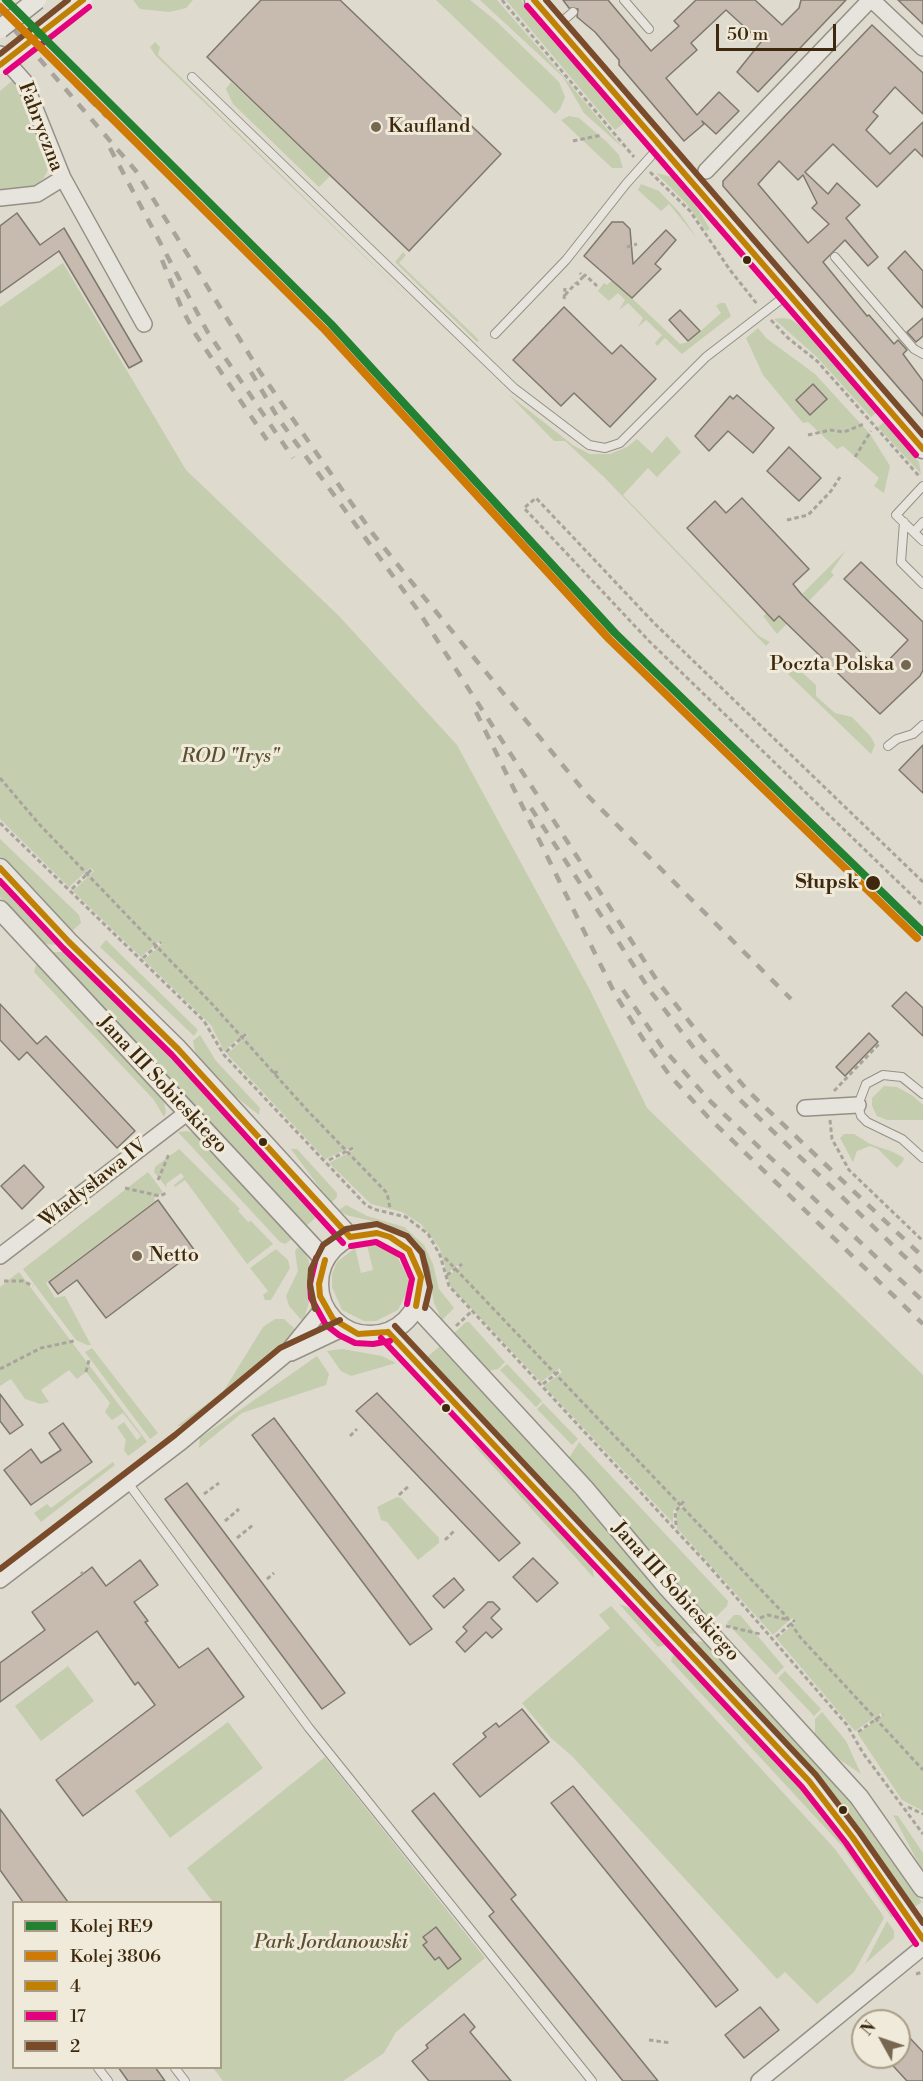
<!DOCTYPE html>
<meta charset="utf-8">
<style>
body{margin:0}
#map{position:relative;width:923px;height:2081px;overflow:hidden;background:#dedacd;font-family:"Libre Bodoni",serif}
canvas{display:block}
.legend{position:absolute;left:12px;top:1901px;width:210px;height:168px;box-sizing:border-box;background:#efead9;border:2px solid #a99d88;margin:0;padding:8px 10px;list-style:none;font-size:18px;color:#3f290e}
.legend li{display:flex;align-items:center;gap:12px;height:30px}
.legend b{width:30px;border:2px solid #a99d88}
.north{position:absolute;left:851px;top:2009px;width:60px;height:60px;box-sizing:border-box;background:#efead9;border:2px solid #a99d88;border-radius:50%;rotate:310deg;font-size:16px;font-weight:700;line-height:24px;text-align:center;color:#3f290e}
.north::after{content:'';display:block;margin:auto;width:21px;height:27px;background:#776751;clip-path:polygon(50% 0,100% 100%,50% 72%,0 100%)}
.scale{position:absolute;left:716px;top:24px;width:120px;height:27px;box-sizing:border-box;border:3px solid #3f290e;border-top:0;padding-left:8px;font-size:18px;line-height:21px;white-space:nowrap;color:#3f290e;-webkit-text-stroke:4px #efead9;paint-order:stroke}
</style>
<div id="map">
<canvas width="923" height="2081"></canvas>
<ul class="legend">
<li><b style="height:8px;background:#238132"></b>Kolej RE9</li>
<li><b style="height:8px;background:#cf7a04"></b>Kolej 3806</li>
<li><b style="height:8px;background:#c08004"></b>4</li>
<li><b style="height:8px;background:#e5007d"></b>17</li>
<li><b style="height:8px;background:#7a4b2a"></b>2</li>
</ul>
<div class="north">N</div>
<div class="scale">50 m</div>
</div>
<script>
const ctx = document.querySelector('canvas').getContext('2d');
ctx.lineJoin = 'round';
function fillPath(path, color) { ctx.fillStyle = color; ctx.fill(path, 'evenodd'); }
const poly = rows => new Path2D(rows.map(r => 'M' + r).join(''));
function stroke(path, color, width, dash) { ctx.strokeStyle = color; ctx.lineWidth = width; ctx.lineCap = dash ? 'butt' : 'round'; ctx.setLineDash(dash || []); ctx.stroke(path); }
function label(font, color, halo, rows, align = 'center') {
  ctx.font = font + ' "Libre Bodoni",serif'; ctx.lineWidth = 6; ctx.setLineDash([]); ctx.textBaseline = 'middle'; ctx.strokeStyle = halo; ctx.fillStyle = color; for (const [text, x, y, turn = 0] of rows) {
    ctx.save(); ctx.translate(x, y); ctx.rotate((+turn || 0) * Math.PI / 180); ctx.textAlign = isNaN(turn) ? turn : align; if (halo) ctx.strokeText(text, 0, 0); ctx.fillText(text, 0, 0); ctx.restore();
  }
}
fillPath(poly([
 [133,0,193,0,186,8,169,12,140,9],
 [436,0,470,0,496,21,559,82,565,97,560,109,555,114],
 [480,0,497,0,563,76,623,148,584,113,563,77],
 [506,0,521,0,625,122,615,130],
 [155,42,160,47,158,55,427,317,156,56,150,47],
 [13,80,48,160,48,169,44,178,34,186,0,190,0,91],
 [231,82,330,176,319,187,233,104,226,89],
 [569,116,579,118,607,142,619,155,623,168,612,168,561,120],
 [656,173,672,177,695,204,710,229,706,231,686,203],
 [641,184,659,191,679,212,697,238,669,204,661,211,638,190],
 [403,252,406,255,399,263,479,340,477,342,395,262],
 [63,263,186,470,339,616,457,745,591,992,647,1108,923,1375,923,1811,902,1800,858,1734,884,1714,881,1713,855,1731,777,1639,796,1622,795,1620,792,1618,773,1635,677,1528,676,1513,685,1503,683,1500,673,1511,673,1523,544,1386,562,1372,560,1368,541,1382,451,1287,447,1277,462,1265,461,1263,447,1273,440,1249,421,1224,402,1212,371,1204,329,1163,354,1150,352,1147,325,1159,299,1131,227,1054,248,1035,245,1033,224,1051,211,1025,144,960,162,944,159,941,141,957,73,891,94,871,92,869,90,868,69,887,0,819,0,307],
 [627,266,616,283,680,344,688,342,721,313,716,306,720,303,725,303,731,316,682,354,665,338,657,346,655,343,662,335,646,320,638,327,643,318,628,303,619,310,625,300,618,293,609,301,598,291,604,283,607,285],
 [782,318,790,319,805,329,876,413,871,417,817,357,774,319],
 [758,328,766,338,815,374,870,434,890,466,884,493,874,486,879,478,843,446,837,449,808,422,803,423,763,375,746,338],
 [508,394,574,446,590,454,610,454,627,447,637,439,652,453,667,436,681,452,657,477,648,468,623,495,759,636,770,642,766,646,604,477,565,441,554,441],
 [884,422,919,462,921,474,878,427],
 [846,550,831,572,834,575,777,634,763,616,767,613,775,621],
 [794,668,797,668,816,685,816,696,835,713,852,717,871,737,875,745,871,754,788,674],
 [0,839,79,915,81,923,71,932,0,856],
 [0,882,58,944,58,945,44,944,0,897],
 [106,940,198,1030,194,1036,100,947],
 [52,952,66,952,144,1027,319,1215,306,1226],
 [37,963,164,1102,166,1112,164,1117,154,1100,34,972],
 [200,1035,216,1061,260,1108,259,1115,227,1090,196,1056,193,1041],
 [884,1086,897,1087,913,1096,923,1105,923,1120,887,1120,877,1116,872,1106,872,1098],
 [187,1131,196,1134,293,1238,285,1244,280,1242,178,1132],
 [844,1134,854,1134,870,1144,893,1152,904,1158,903,1161,897,1168,878,1149,870,1146,857,1151,853,1162,840,1138],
 [179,1149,240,1209,238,1211,248,1222,251,1221,273,1244,247,1264,185,1180,175,1187,174,1185,184,1177,181,1173,166,1184,167,1188,154,1172,155,1167],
 [291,1149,297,1149,337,1193,337,1197,331,1203],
 [148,1172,163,1192,154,1198,155,1201,46,1283,55,1298,65,1296,91,1345,87,1345,76,1340,23,1269],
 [346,1205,367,1216,404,1227,424,1245,433,1264,439,1289,454,1308,442,1320,434,1303,427,1262,421,1248,407,1235,389,1225,346,1215,339,1210],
 [300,1245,309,1261,311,1296,303,1322,289,1306,286,1296,298,1271,295,1251],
 [367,1245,379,1246,396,1255,408,1277,409,1288,398,1310,376,1321,364,1321,342,1310,332,1287,332,1274,337,1262,355,1248,361,1273,373,1270],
 [276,1249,288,1260,290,1268,271,1300,265,1300,263,1295,268,1291,250,1268],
 [19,1272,147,1442,128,1456,124,1450,126,1440,117,1427,124,1422,137,1440,141,1436,123,1413,112,1420,105,1412,110,1403,86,1372,77,1379,69,1370,41,1390,49,1402,40,1404,25,1399,11,1379,0,1386,0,1287],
 [275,1319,284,1319,296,1330,269,1358,189,1425,177,1426,223,1392,263,1327],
 [466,1322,469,1322,505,1362,498,1369,488,1371,453,1334],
 [440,1346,576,1492,698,1634,682,1633,426,1358],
 [92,1348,158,1433,150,1439,85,1352],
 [342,1349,382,1356,396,1363,351,1376,341,1371,327,1351],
 [317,1356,329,1374,326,1385,242,1413,199,1448,200,1438],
 [507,1364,542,1401,536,1407,500,1370],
 [543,1403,578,1439,572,1445,537,1409],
 [579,1442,728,1601,727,1606,711,1622,569,1458],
 [472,1443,500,1463,584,1553,592,1565,594,1578],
 [113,1462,115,1465,41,1522,34,1513,47,1504,51,1508],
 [397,1497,401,1498,439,1538,439,1543,418,1560,387,1522,381,1520,377,1507],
 [619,1604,636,1610,668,1644,658,1647],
 [611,1606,835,1849,882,1914,884,1918,854,1972,817,2004,785,1972,777,1979,572,1756,551,1738,522,1703,610,1628,599,1615],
 [734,1615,740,1615,784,1667,776,1675,727,1623],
 [689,1641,705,1642,846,1795,922,1902,913,1908,872,1848,823,1784],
 [675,1651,782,1766,830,1821,898,1918,891,1917,843,1847,671,1661],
 [68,1666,94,1701,41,1741,15,1706],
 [785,1671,821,1709,814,1716,778,1678],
 [822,1712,846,1741,861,1774,837,1758,815,1734,815,1719],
 [228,1722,263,1768,170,1838,135,1791],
 [325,1757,485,1958,396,2032,384,2053,343,2081,223,2081,213,2068,220,2068,220,1902,213,1902,187,1868],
 [893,1815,898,1816,923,1853,923,1872],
 [887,1921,894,1931,894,1938,865,1964]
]), '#c5cdaf');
const building = poly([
 [261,0,340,0,501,154,409,251,207,57,261,0],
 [563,0,608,0,651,51,679,26,674,21,696,0,755,0,782,25,799,8,801,0,846,0,758,92,737,72,761,42,726,10,691,43,697,50,666,78,697,115,719,92,739,111,716,134,702,121,704,124,684,141,619,65,619,60,595,32,577,17,578,9,569,8,563,0],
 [898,0,923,0,923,24,898,0],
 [872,25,923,73,923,114,895,87,873,112,878,116,866,130,890,154,923,122,923,157,915,149,877,187,833,144,805,172,828,194,837,183,860,205,846,218,878,257,868,266,845,240,823,262,867,316,869,315,894,344,898,340,907,350,903,354,923,381,923,416,723,186,723,181,872,25],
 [779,161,798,180,803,175,817,203,812,208,829,224,808,243,758,184,779,161],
 [17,213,40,245,64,228,142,361,129,368,59,251,0,293,0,226,17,213],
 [612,222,623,222,630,229,633,264,666,230,676,240,655,264,661,269,632,298,584,256,612,222],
 [905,251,923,271,923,308,888,268,905,251],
 [564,307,612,354,621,345,656,379,610,427,574,393,561,406,513,360,564,307],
 [680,310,700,331,688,341,669,320,680,310],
 [923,318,923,336,916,342,907,332,923,318],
 [813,384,827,399,810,415,796,400,813,384],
 [737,395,774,428,753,453,728,431,709,451,695,436,730,396,733,399,737,395],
 [789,447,821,478,799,501,767,471,789,447],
 [742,498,809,569,793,584,802,595,879,670,908,640,844,579,861,562,923,622,923,670,920,676,880,714,779,616,774,621,687,528,715,501,726,513,742,498],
 [923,745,923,793,899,770,923,745],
 [906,992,923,1008,923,1036,892,1006,906,992],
 [0,1004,37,1044,46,1036,135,1131,117,1148,27,1052,19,1060,0,1040,0,1004],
 [869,1033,878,1042,845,1076,836,1067,869,1033],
 [24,1165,44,1187,22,1209,1,1186,24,1165],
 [158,1200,195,1251,106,1318,77,1280,58,1294,49,1282,158,1200],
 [377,1393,520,1543,499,1561,356,1411,377,1393],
 [0,1394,23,1425,10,1434,0,1421,0,1394],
 [274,1418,432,1629,410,1645,252,1435,274,1418],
 [63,1423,92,1462,31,1505,4,1470,31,1449,41,1463,61,1450,49,1433,63,1423],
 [187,1483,345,1693,322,1709,165,1499,187,1483],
 [533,1558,558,1583,537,1602,513,1577,533,1558],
 [140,1560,158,1585,134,1602,148,1621,145,1622,179,1668,208,1648,244,1697,83,1816,56,1780,155,1705,138,1682,135,1685,97,1631,0,1702,0,1663,45,1630,32,1612,83,1574,92,1567,106,1586,140,1560],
 [454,1578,464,1590,444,1608,433,1596,454,1578],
 [488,1602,493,1602,500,1609,491,1618,502,1629,492,1638,486,1632,465,1652,456,1642,467,1631,463,1627,488,1602],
 [522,1709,549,1742,480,1797,453,1764,486,1737,483,1733,496,1723,499,1727,522,1709],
 [573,1786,738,1990,716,2007,551,1803,573,1786],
 [434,1793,516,1895,511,1899,658,2081,623,2081,489,1916,494,1912,412,1811,434,1793],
 [0,1809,35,1857,68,1902,23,1902,0,1870,0,1809],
 [436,1927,461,1959,448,1969,439,1957,435,1960,423,1945,427,1942,423,1937,436,1927],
 [760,2007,779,2030,744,2058,725,2035,760,2007],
 [464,2014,475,2027,470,2032,511,2081,429,2081,412,2061,428,2048,426,2045,464,2014],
 [908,2036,923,2052,923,2081,907,2081,885,2057,899,2057,899,2045,908,2036],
 [118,2067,155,2067,165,2081,128,2081,118,2067]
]);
fillPath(building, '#c7baaf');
stroke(building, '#7e786d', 1.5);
const service = poly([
 [624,0,649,29],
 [557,26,573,12],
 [192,77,514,388,589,445,605,448,620,443,706,357,788,294],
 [835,257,914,349,923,354],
 [495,334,566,260,626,184,660,146],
 [923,486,896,515,923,541],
 [904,522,901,562,923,584],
 [914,532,923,522],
 [888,746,897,739,913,734,923,725],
 [923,1094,902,1077,883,1075,866,1084,858,1105,861,1116,867,1122,902,1139,923,1158],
 [128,1483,309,1728,592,2081],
 [98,2068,108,2081],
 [175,2068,185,2081]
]);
const minor = poly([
 [872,0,923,48],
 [0,54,24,81,63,178,37,194,0,198],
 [706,171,870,0],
 [63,178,144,324],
 [805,1108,858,1105],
 [0,1256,188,1112],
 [291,1353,344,1328],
 [0,1580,181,1442,285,1355,324,1307],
 [759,2081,923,1947]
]);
const tertiary = poly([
 [534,0,923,449],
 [0,868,69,942,178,1049,350,1237],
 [0,910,325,1260],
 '319 1284a51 51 0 1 1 102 0a51 51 0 1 1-102 0Z',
 [416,1306,584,1488,668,1588,859,1797,923,1888],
 [388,1332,809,1781,853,1838,923,1939]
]);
stroke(service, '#959086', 10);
stroke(minor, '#959086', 18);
stroke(tertiary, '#959086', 21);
stroke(poly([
 [502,0,634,157],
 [573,141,602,135],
 [650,172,690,211,730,270,757,304],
 [627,247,637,244],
 [583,277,585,275,597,286],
 [579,285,577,283,583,277,580,273],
 [565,295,576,283],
 [564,299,565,288],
 [771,320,788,338,817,361,919,476],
 [808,435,830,430,844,432,864,424],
 [855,457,871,431],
 [787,520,808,515,831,491,840,477],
 [0,778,39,824,213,1005,306,1109,387,1193,390,1208],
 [0,823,204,1021,224,1055,365,1204,373,1209,406,1217,428,1234,440,1255,449,1286,709,1566,847,1725,863,1753,923,1834],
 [923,882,654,623,536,498,524,508,649,641,923,906],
 [72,889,92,869],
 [143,958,161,942],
 [226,1052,246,1034],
 [274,1074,280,1069],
 [834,1091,879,1044],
 [830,1120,832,1139,849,1170,923,1241],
 [329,1160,353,1148],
 [158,1180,169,1154],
 [125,1188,160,1196,168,1192],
 [445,1258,786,1616,800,1637,923,1770],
 [447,1275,462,1264],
 [4,1281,23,1281,33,1286],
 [456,1326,472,1311],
 [0,1369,41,1348,74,1341],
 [86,1372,89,1360],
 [543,1384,561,1370],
 [350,1436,357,1429],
 [204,1494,219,1483],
 [399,1495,410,1485],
 [225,1521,239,1509],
 [676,1525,675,1512,684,1501],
 [237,1538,253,1525],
 [445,1540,454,1531],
 [81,1572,83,1574],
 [267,1579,274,1573],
 [760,1618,768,1615,789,1620],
 [726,1626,760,1634],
 [776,1637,795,1620],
 [858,1732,883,1714],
 [908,1807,923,1814],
 [916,1974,923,1972],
 [649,2040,671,2043]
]), '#a8a49c', 3, [4.5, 3]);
stroke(service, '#e6e4dd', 8);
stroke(minor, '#e6e4dd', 15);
stroke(tertiary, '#e6e4dd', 18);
stroke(poly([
 [0,13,136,171,260,372,373,534,414,585,589,797,791,999],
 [61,70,107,117],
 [110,148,207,331,293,458],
 [162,260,182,309,196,335,267,440],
 [251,372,278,418,417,609,658,982,703,1039,749,1092,923,1257],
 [476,712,615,994,643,1039,671,1077,708,1117,923,1324],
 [531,808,651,992,697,1052,737,1097,923,1274],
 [623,990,662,1047,711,1102,923,1301]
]), '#a8a49c', 4.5, [10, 10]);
const tertiaryBridge = poly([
 [0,29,37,0],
 [0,65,83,0]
]);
stroke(tertiaryBridge, '#959086', 21, []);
stroke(tertiaryBridge, '#e6e4dd', 18);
stroke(poly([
 [534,0,923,449],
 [0,65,83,0],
 [0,868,69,942,178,1049,350,1237],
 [350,1237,377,1233,390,1237,409,1250,421,1277,416,1306],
 [325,1260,319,1284,320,1296,333,1319,358,1334,388,1332],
 [388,1332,809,1781,853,1838,923,1939]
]), '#c08004', 6);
stroke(poly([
 [527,6,916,455],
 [6,72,89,7],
 [0,881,63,948,172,1055,343,1243],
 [351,1246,376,1242,402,1256,412,1279,407,1304],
 [316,1258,310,1283,311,1298,326,1325,339,1335,355,1343,373,1344,390,1341],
 [381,1338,802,1787,846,1843,916,1944]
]), '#e5007d', 6);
stroke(poly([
 [546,0,923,435],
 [0,54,68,0],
 [315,1309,310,1285,311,1269,323,1245,346,1229,377,1224,407,1236,422,1253,430,1287,425,1308],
 [395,1326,816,1775,860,1833,923,1923],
 [0,1569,175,1435,280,1348,340,1320]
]), '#7a4b2a', 6);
stroke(poly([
 [6,0,331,324,615,633,923,932]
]), '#238132', 8);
stroke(poly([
 [0,7,325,330,609,639,917,938]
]), '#cf7a04', 8);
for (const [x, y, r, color] of [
 [376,127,6,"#776751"],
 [747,260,5,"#3f290e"],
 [906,665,6,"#776751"],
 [873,883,8,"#3f290e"],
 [263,1142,5,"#3f290e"],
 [137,1256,6,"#776751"],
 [446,1408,5,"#3f290e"],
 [843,1810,5,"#3f290e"]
]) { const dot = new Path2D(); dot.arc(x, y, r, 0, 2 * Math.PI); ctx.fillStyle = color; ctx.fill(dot); stroke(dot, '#efead9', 2); }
label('20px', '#3f290e', '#efead9', [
 ["Fabryczna",40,127,69],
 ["Jana III Sobieskiego",162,1085,47],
 ["Władysława IV",94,1184,-38],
 ["Jana III Sobieskiego",675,1592,48]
]);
label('20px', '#3f290e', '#efead9', [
 ["Kaufland",388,127],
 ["Poczta Polska",894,665,"right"],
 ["Netto",149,1256]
], 'left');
label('italic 20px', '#5c4f30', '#efead9', [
 ["ROD \"Irys\"",230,757],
 ["Park Jordanowski",331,1943]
]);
label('bold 20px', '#3f290e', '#efead9', [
 ["Słupsk",859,883]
], 'right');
</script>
